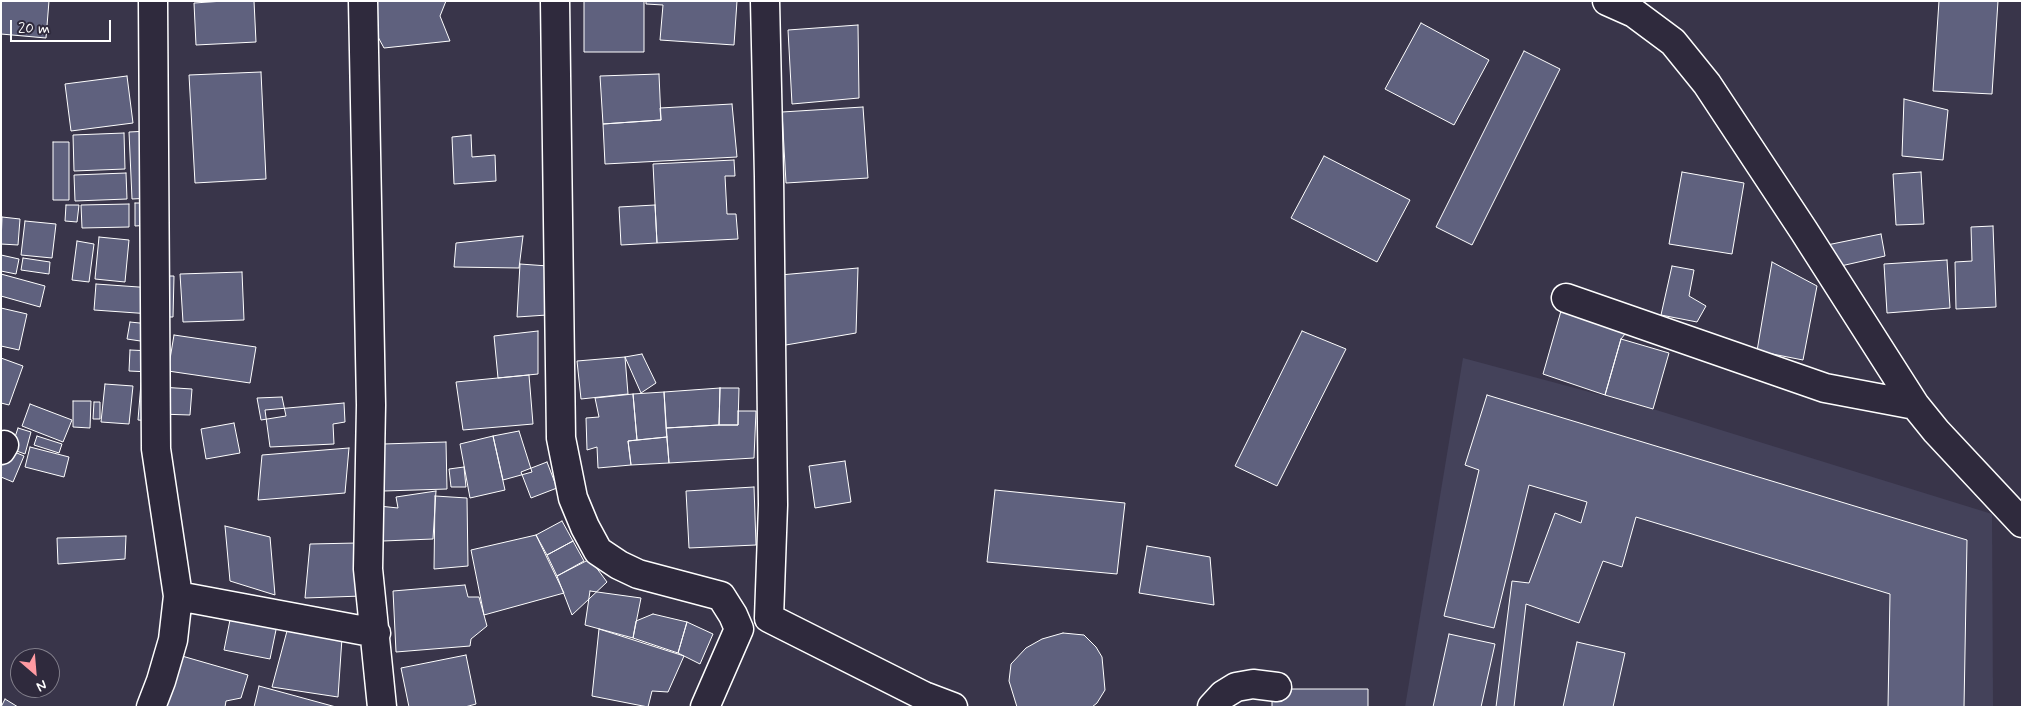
<!DOCTYPE html>
<style>
body{margin:0}
#map{position:relative;width:2023px;height:708px;overflow:hidden;background:#39354a;font-family:Mynerve,sans-serif}
canvas{display:block}
.frame{position:absolute;inset:0;border:2px solid #fff;pointer-events:none}
.north{position:absolute;left:10px;top:648px;width:50px;height:50px;box-sizing:border-box;background:#2f2a3d;border:1px solid #827f8b;border-radius:50%;rotate:153deg;font-size:14px;font-weight:700;line-height:20px;text-align:center;color:#fff}
.north::after{content:'';display:block;margin:auto;width:18px;height:22px;background:#ff9aa2;clip-path:polygon(50% 0,100% 100%,50% 72%,0 100%)}
.scale{position:absolute;left:10px;top:20px;width:101px;height:22px;box-sizing:border-box;border:2px solid #fff;border-top:0;padding-left:6px;font-size:15px;line-height:18px;white-space:nowrap;color:#fff;-webkit-text-stroke:4px #2f2a3d;paint-order:stroke}
</style>
<div id="map">
<canvas width="2023" height="708"></canvas>
<div class="frame"></div>
<div class="north">N</div>
<div class="scale">20 m</div>
</div>
<script>
const ctx = document.querySelector('canvas').getContext('2d');
ctx.lineJoin = 'round';
function fillPath(path, color) { ctx.fillStyle = color; ctx.fill(path, 'evenodd'); }
const poly = rows => new Path2D(rows.map(r => 'M' + r).join(''));
function stroke(path, color, width, dash) { ctx.strokeStyle = color; ctx.lineWidth = width; ctx.lineCap = dash ? 'butt' : 'round'; ctx.setLineDash(dash || []); ctx.stroke(path); }
fillPath(poly([
 [1463,358,1653,409,1992,514,1993,707,1405,707]
]), '#44425a');
const building = poly([
 [1,1,49,1,46,38,1,34,1,1],
 [224,1,254,1,256,42,196,45,194,3,224,1],
 [377,1,446,1,440,16,450,41,384,48,378,37,377,1],
 [584,1,644,1,644,52,584,52,584,1],
 [646,1,737,1,734,45,660,40,663,5,646,4,646,1],
 [1939,1,1998,1,1992,94,1933,91,1939,1],
 [1421,23,1489,60,1454,125,1385,89,1421,23],
 [858,25,859,98,792,104,788,30,858,25],
 [1524,51,1560,69,1472,245,1436,227,1524,51],
 [261,72,266,179,195,183,189,75,261,72],
 [659,74,661,120,603,124,600,76,659,74],
 [127,76,133,123,71,131,65,84,127,76],
 [1904,99,1948,110,1943,160,1902,156,1904,99],
 [732,104,737,157,605,164,603,124,661,120,660,108,732,104],
 [863,107,868,178,786,183,782,112,863,107],
 [149,131,152,198,132,199,129,132,149,131],
 [124,133,125,169,74,171,73,135,124,133],
 [471,135,472,157,495,155,496,181,454,184,452,137,471,135],
 [53,142,69,142,69,200,53,200,53,142],
 [1324,156,1410,200,1377,262,1291,218,1324,156],
 [734,160,735,176,725,176,727,214,736,214,738,239,657,243,653,164,734,160],
 [1682,172,1744,183,1732,254,1669,244,1682,172],
 [1921,172,1924,224,1896,225,1893,174,1921,172],
 [126,173,127,199,75,201,74,175,126,173],
 [135,203,151,203,151,225,135,226,135,203],
 [129,204,129,227,82,228,81,205,129,204],
 [66,205,79,205,77,222,65,221,66,205],
 [655,205,657,243,621,245,619,207,655,205],
 [2,217,20,219,18,245,1,244,2,217],
 [25,221,56,224,52,258,21,255,25,221],
 [1993,226,1996,307,1956,309,1955,262,1972,261,1971,227,1993,226],
 [1881,234,1885,256,1832,268,1827,245,1881,234],
 [523,236,519,268,454,267,456,243,523,236],
 [99,237,129,240,125,282,95,279,99,237],
 [77,241,94,244,89,282,72,280,77,241],
 [1,255,19,259,16,274,1,271,1,255],
 [23,258,50,262,49,274,21,270,23,258],
 [1947,260,1950,308,1887,313,1884,264,1947,260],
 [1772,262,1817,286,1803,360,1757,351,1772,262],
 [520,264,548,266,547,315,517,317,520,264],
 [1672,266,1694,270,1689,296,1706,306,1697,322,1661,315,1672,266],
 [858,268,856,333,780,346,780,275,858,268],
 [242,272,244,320,183,322,180,274,242,272],
 [1,274,45,286,40,307,1,296,1,274],
 [161,276,174,276,173,317,161,317,161,276],
 [96,284,153,288,151,314,94,310,96,284],
 [1,308,27,314,19,350,1,346,1,308],
 [1561,311,1629,329,1621,339,1605,395,1543,374,1561,311],
 [130,322,149,324,147,342,127,339,130,322],
 [538,331,538,374,498,378,494,336,538,331],
 [1302,331,1346,349,1277,486,1235,466,1302,331],
 [174,335,256,347,250,383,168,371,174,335],
 [1621,339,1669,353,1653,409,1605,395,1621,339],
 [130,350,151,351,150,372,129,371,130,350],
 [642,354,656,383,641,393,625,357,642,354],
 [625,357,628,394,581,399,577,361,625,357],
 [1,358,23,366,9,405,1,403,1,358],
 [529,375,533,424,463,430,456,382,529,375],
 [141,383,153,383,150,421,138,420,141,383],
 [105,384,133,386,129,424,101,422,105,384],
 [160,387,192,389,190,415,159,414,160,387],
 [720,388,719,425,666,428,664,392,720,388],
 [720,388,739,388,738,425,719,425,720,388],
 [664,392,667,437,637,440,633,394,664,392],
 [633,394,637,440,628,441,631,465,598,468,597,447,587,450,586,418,599,417,595,398,633,394],
 [1487,395,1967,540,1964,707,1888,707,1890,594,1636,517,1622,567,1603,561,1579,623,1526,604,1514,707,1496,707,1512,581,1529,583,1555,513,1581,523,1587,502,1529,485,1494,628,1444,616,1479,470,1465,465,1487,395],
 [282,397,286,416,261,420,257,398,282,397],
 [73,401,91,401,90,428,73,427,73,401],
 [94,402,100,402,100,419,93,419,94,402],
 [344,403,345,422,333,424,334,444,270,447,265,410,344,403],
 [30,404,72,420,63,442,22,426,30,404],
 [738,411,756,411,754,458,669,463,666,428,719,425,738,425,738,411],
 [234,423,240,453,206,459,201,429,234,423],
 [18,428,31,432,25,454,11,449,18,428],
 [519,431,532,472,503,480,493,436,519,431],
 [37,436,62,444,59,453,34,445,37,436],
 [493,436,505,490,470,498,460,444,493,436],
 [667,437,669,463,631,465,628,441,667,437],
 [446,442,447,489,384,491,383,444,446,442],
 [30,447,69,457,64,477,25,467,30,447],
 [5,448,24,456,13,482,1,477,1,456,5,448],
 [349,448,345,493,258,500,262,455,349,448],
 [845,461,851,502,815,508,809,466,845,461],
 [547,462,557,488,531,498,521,472,547,462],
 [464,467,466,487,451,487,449,469,464,467],
 [754,487,756,545,689,548,686,491,754,487],
 [995,490,1125,503,1117,574,987,562,995,490],
 [436,491,433,539,383,541,379,506,398,508,396,497,436,491],
 [435,496,467,498,468,566,434,569,435,496],
 [562,521,573,541,547,555,536,535,562,521],
 [225,526,270,537,275,595,230,581,225,526],
 [536,535,564,593,484,615,471,550,536,535],
 [126,536,125,559,58,564,57,538,126,536],
 [573,541,584,561,557,576,547,555,573,541],
 [357,543,362,596,305,598,310,544,357,543],
 [1147,546,1210,557,1214,605,1139,593,1147,546],
 [590,559,607,582,572,615,557,576,590,559],
 [465,585,468,597,479,597,487,626,471,639,470,646,396,652,393,591,465,585],
 [590,591,641,598,633,638,585,625,590,591],
 [653,614,687,622,678,653,633,638,636,621,653,614],
 [231,615,277,625,270,659,224,650,231,615],
 [687,622,713,634,700,664,678,653,687,622],
 [599,629,684,656,668,692,652,691,648,707,592,696,599,629],
 [287,631,342,638,338,697,272,687,287,631],
 [1063,633,1084,635,1096,647,1102,657,1105,690,1097,703,1092,707,1017,707,1009,681,1011,664,1026,648,1042,639,1063,633],
 [1449,634,1495,644,1481,707,1433,707,1449,634],
 [1577,642,1625,653,1613,707,1563,707,1577,642],
 [466,655,476,704,465,707,409,707,401,668,466,655],
 [182,656,248,675,241,698,226,701,225,707,166,707,182,656],
 [259,686,336,707,254,707,259,686],
 [1272,689,1368,689,1368,707,1272,707,1272,689],
 [5,699,18,707,1,707,5,699]
]);
fillPath(building, '#5f617e');
stroke(building, '#fff', 1);
const minor = poly([
 [363,1,371,405,368,569,382,707],
 [555,1,561,438,573,498,585,527,598,551,619,565,638,574,721,596,733,615,739,629,705,707],
 [765,1,769,177,773,505,769,618,924,696,953,707],
 [1607,1,1634,13,1673,42,1707,84,1804,231,1915,405,1936,431,2022,523],
 [1566,298,1825,388,1915,405],
 [1,450,4,445],
 [178,596,376,633],
 [151,707,161,681,173,640,178,596,156,449,153,1],
 [1212,707,1223,695,1236,687,1253,684,1277,687]
]);
stroke(minor, '#fff', 31);
stroke(minor, '#2f2a3d', 28);
</script>
